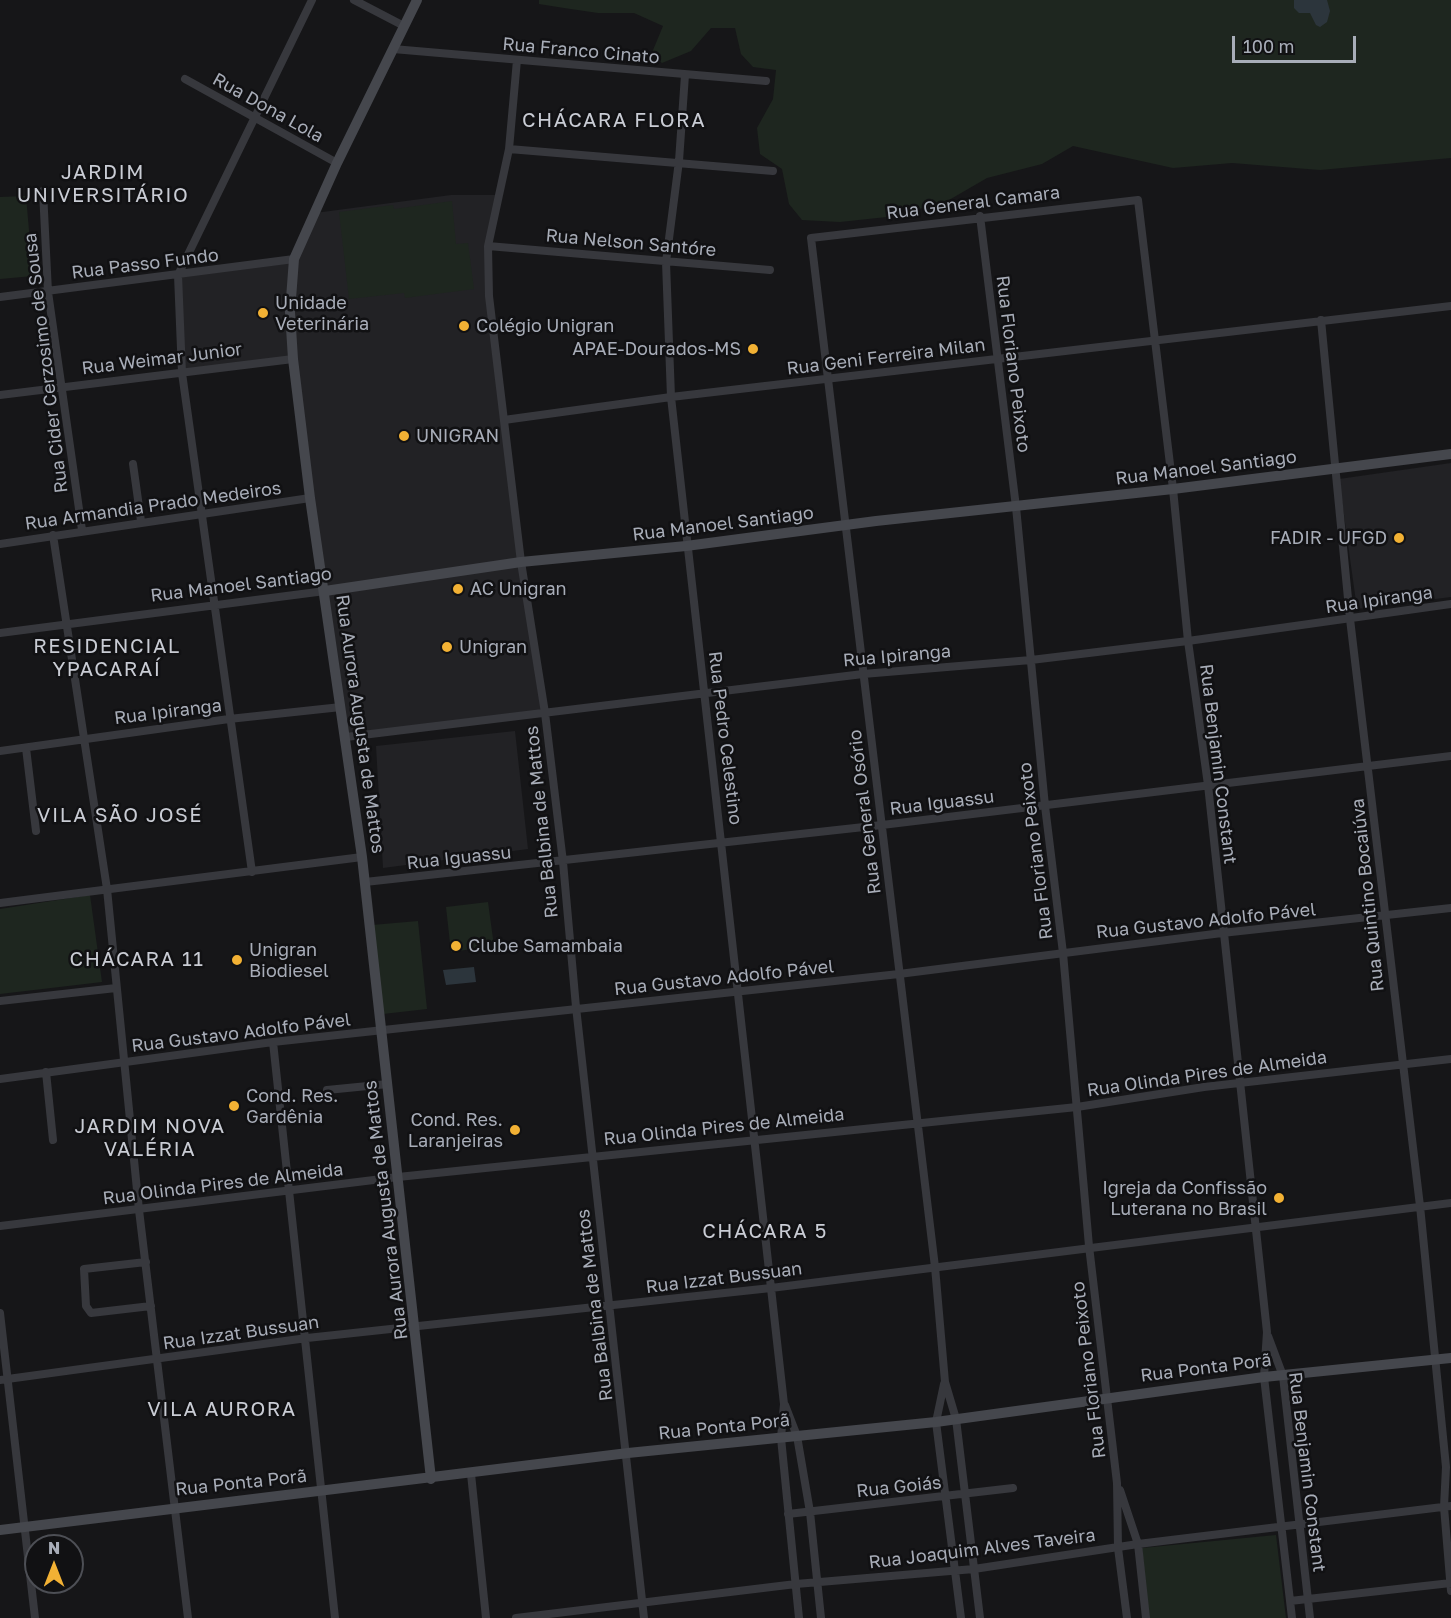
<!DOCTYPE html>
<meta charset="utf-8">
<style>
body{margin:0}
#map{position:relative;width:1451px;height:1618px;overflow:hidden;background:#161618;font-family:"Golos Text",sans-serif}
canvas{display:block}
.north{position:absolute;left:24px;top:1534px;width:60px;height:60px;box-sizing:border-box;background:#111113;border:2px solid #4d4f55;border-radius:50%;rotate:0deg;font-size:16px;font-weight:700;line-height:24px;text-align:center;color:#a8adb8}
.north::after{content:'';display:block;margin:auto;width:21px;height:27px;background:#f2b134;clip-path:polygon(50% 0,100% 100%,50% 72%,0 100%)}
.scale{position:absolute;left:1232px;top:36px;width:124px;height:27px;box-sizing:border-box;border:3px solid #a8adb8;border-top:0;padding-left:8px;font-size:18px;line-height:21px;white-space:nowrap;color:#a8adb8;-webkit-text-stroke:4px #111113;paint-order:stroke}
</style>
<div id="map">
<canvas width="1451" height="1618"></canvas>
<div class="north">N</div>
<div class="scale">100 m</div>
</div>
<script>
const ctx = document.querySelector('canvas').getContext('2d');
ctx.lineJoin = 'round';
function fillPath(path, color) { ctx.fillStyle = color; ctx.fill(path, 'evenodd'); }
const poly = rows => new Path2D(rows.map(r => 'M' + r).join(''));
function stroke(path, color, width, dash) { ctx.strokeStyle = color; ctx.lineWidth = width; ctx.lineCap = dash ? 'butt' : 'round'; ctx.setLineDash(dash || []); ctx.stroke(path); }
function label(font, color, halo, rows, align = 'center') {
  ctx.font = font + ' "Golos Text",sans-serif'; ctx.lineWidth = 5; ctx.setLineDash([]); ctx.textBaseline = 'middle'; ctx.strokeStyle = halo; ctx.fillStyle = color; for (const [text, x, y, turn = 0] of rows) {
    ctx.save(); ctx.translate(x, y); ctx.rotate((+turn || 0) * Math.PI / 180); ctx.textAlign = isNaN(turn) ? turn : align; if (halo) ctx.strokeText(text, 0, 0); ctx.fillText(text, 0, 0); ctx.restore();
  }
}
fillPath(poly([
 [451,195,497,195,488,246,489,296,521,562,545,713,346,737,293,359,182,373,178,275,294,259,315,213],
 [1451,463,1451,597,1357,609,1339,479],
 [515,731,528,849,383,868,376,746]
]), '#222225');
fillPath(poly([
 [539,0,1451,0,1451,158,1320,170,1232,163,1173,168,1073,146,1042,164,987,178,949,200,896,216,840,222,802,220,789,204,782,169,760,154,757,128,773,99,776,70,753,67,741,54,735,28,711,28,691,51,662,63,651,55,663,26,634,13,598,13,564,8,539,4],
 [26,196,33,276,0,279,0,197],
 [452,201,456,244,468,243,474,289,405,298,404,293,349,299,339,212,393,205,394,209],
 [90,895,102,982,0,994,0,909],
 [488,902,494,946,451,952,446,907],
 [418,921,427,1009,383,1014,372,925],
 [1276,1535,1286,1618,1149,1618,1142,1548]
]), '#1e261f');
fillPath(poly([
 [1294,0,1327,0,1330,11,1327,22,1320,27,1316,25,1310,13,1299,13,1294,8],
 [474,967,476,982,446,985,443,970]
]), '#2c353c');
stroke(poly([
 [354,0,404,26],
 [393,49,766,81],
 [517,60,509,149,488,246,489,296,521,562,545,713,563,862,576,1007,644,1618],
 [685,75,679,161,666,262,671,397,784,1404,781,1438,799,1618],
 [185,79,337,163],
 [509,149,773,171],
 [43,191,48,292,82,530],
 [980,216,1016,507,1045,806,1063,953,1089,1246,1117,1483,1118,1548,1127,1618],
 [488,246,770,270],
 [0,297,294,259],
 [1321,320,1350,619,1420,1206,1446,1467,1444,1507,1451,1591],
 [0,395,293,359],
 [504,420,671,397,1451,306],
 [133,464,141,521],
 [53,535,107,889,139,1210,188,1618],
 [0,544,310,498],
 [0,633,325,591],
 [346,737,863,674,1031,660,1188,641,1451,604],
 [26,748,36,831],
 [0,751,229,719,341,707],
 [252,872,182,373,178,275,312,0],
 [365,882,882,825,1451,756],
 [0,903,362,857],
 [0,1001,116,988],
 [273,1042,335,1618],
 [46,1072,53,1140],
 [0,1079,273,1042,899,974,1222,933,1451,908],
 [327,1090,388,1084],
 [0,1226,398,1177,1077,1107,1204,1087,1451,1059],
 [146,1262,84,1269,86,1306,91,1313,151,1306],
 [0,1313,35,1618],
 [1268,1336,1283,1376,1310,1618],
 [0,1380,307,1338,771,1288,1451,1203],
 [944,1384,936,1422,961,1618],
 [785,1405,797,1436,810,1512,821,1618],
 [471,1474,486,1618],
 [1120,1490,1138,1544,1146,1618],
 [788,1514,1013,1488],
 [1290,1601,1451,1583],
 [516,1618,796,1584,974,1569,1138,1544,1451,1506],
 [980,1618,956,1419,945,1382,935,1267,811,238,1138,200,1173,489,1188,641,1208,785,1267,1332,1264,1377,1292,1618]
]), '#37383d', 8);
stroke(poly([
 [417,0,337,163,294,259,290,312,293,359,310,498,362,857,431,1479],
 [325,591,521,562,686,546,876,521,1173,489,1451,454],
 [0,1530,628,1453,936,1422,1264,1377,1451,1358]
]), '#45474d', 10);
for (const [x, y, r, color] of [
 [263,313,6,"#f2b134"],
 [464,326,6,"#f2b134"],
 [753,349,6,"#f2b134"],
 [404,436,6,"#f2b134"],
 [1399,538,6,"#f2b134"],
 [458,589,6,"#f2b134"],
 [447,647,6,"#f2b134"],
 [456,946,6,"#f2b134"],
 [237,960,6,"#f2b134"],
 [234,1106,6,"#f2b134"],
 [515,1130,6,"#f2b134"],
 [1279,1198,6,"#f2b134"]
]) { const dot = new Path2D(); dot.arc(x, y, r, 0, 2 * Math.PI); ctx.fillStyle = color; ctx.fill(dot); stroke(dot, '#111113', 2); }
label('18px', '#a8adb8', '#111113', [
 ["Rua Franco Cinato",581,51,5],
 ["Rua Dona Lola",268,108,29],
 ["Rua General Camara",973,203,-7],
 ["Rua Nelson Santóre",631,243,5],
 ["Rua Passo Fundo",145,264,-7],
 ["Rua Geni Ferreira Milan",886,357,-7],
 ["Rua Weimar Junior",162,359,-7],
 ["Rua Cider Cerzosimo de Sousa",46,363,-97],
 ["Rua Floriano Peixoto",1013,364,83],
 ["Rua Manoel Santiago",1206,468,-7],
 ["Rua Armandia Prado Medeiros",153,506,-8],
 ["Rua Manoel Santiago",723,524,-7],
 ["Rua Manoel Santiago",241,585,-7],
 ["Rua Ipiranga",1379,600,-8],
 ["Rua Ipiranga",897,656,-5],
 ["Rua Ipiranga",168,712,-7],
 ["Rua Aurora Augusta de Mattos",360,724,82],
 ["Rua Pedro Celestino",725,738,83],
 ["Rua Benjamin Constant",1218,764,83],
 ["Rua Iguassu",942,803,-7],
 ["Rua General Osório",865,812,-97],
 ["Rua Balbina de Mattos",542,822,-96],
 ["Rua Floriano Peixoto",1036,851,-97],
 ["Rua Iguassu",459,858,-6],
 ["Rua Quintino Bocaiúva",1368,895,-96],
 ["Rua Gustavo Adolfo Pável",1206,921,-6],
 ["Rua Gustavo Adolfo Pável",724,978,-6],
 ["Rua Gustavo Adolfo Pável",241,1033,-7],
 ["Rua Olinda Pires de Almeida",1207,1074,-8],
 ["Rua Olinda Pires de Almeida",724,1127,-6],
 ["Rua Olinda Pires de Almeida",223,1184,-7],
 ["Rua Aurora Augusta de Mattos",386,1210,-97],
 ["Rua Izzat Bussuan",724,1278,-7],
 ["Rua Balbina de Mattos",595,1305,-97],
 ["Rua Izzat Bussuan",241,1333,-8],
 ["Rua Ponta Porã",1206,1368,-7],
 ["Rua Floriano Peixoto",1089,1370,-97],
 ["Rua Ponta Porã",724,1427,-6],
 ["Rua Benjamin Constant",1307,1472,83],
 ["Rua Ponta Porã",241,1483,-6],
 ["Rua Goiás",899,1487,-6],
 ["Rua Joaquim Alves Taveira",982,1549,-7]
]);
label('18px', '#a8adb8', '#111113', [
 ["Unidade",275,303],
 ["Veterinária",275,324],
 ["Colégio Unigran",476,326],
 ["APAE-Dourados-MS",741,349,"right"],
 ["UNIGRAN",416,436],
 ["FADIR - UFGD",1387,538,"right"],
 ["AC Unigran",470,589],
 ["Unigran",459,647],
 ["Clube Samambaia",468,946],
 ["Unigran",249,950],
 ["Biodiesel",249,971],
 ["Cond. Res.",246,1096],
 ["Gardênia",246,1117],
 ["Cond. Res.",503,1120,"right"],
 ["Laranjeiras",503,1141,"right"],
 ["Igreja da Confissão",1267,1188,"right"],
 ["Luterana no Brasil",1267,1209,"right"]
], 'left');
ctx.letterSpacing = '1.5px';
label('20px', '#c9ccd4', '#111113', [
 ["CHÁCARA FLORA",614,121],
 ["JARDIM",103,173],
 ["UNIVERSITÁRIO",103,196],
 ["RESIDENCIAL",107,647],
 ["YPACARAÍ",107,670],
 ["VILA SÃO JOSÉ",120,816],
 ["CHÁCARA 11",137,960],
 ["JARDIM NOVA",150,1127],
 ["VALÉRIA",150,1150],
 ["CHÁCARA 5",765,1232],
 ["VILA AURORA",222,1410]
]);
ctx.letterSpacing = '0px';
</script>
